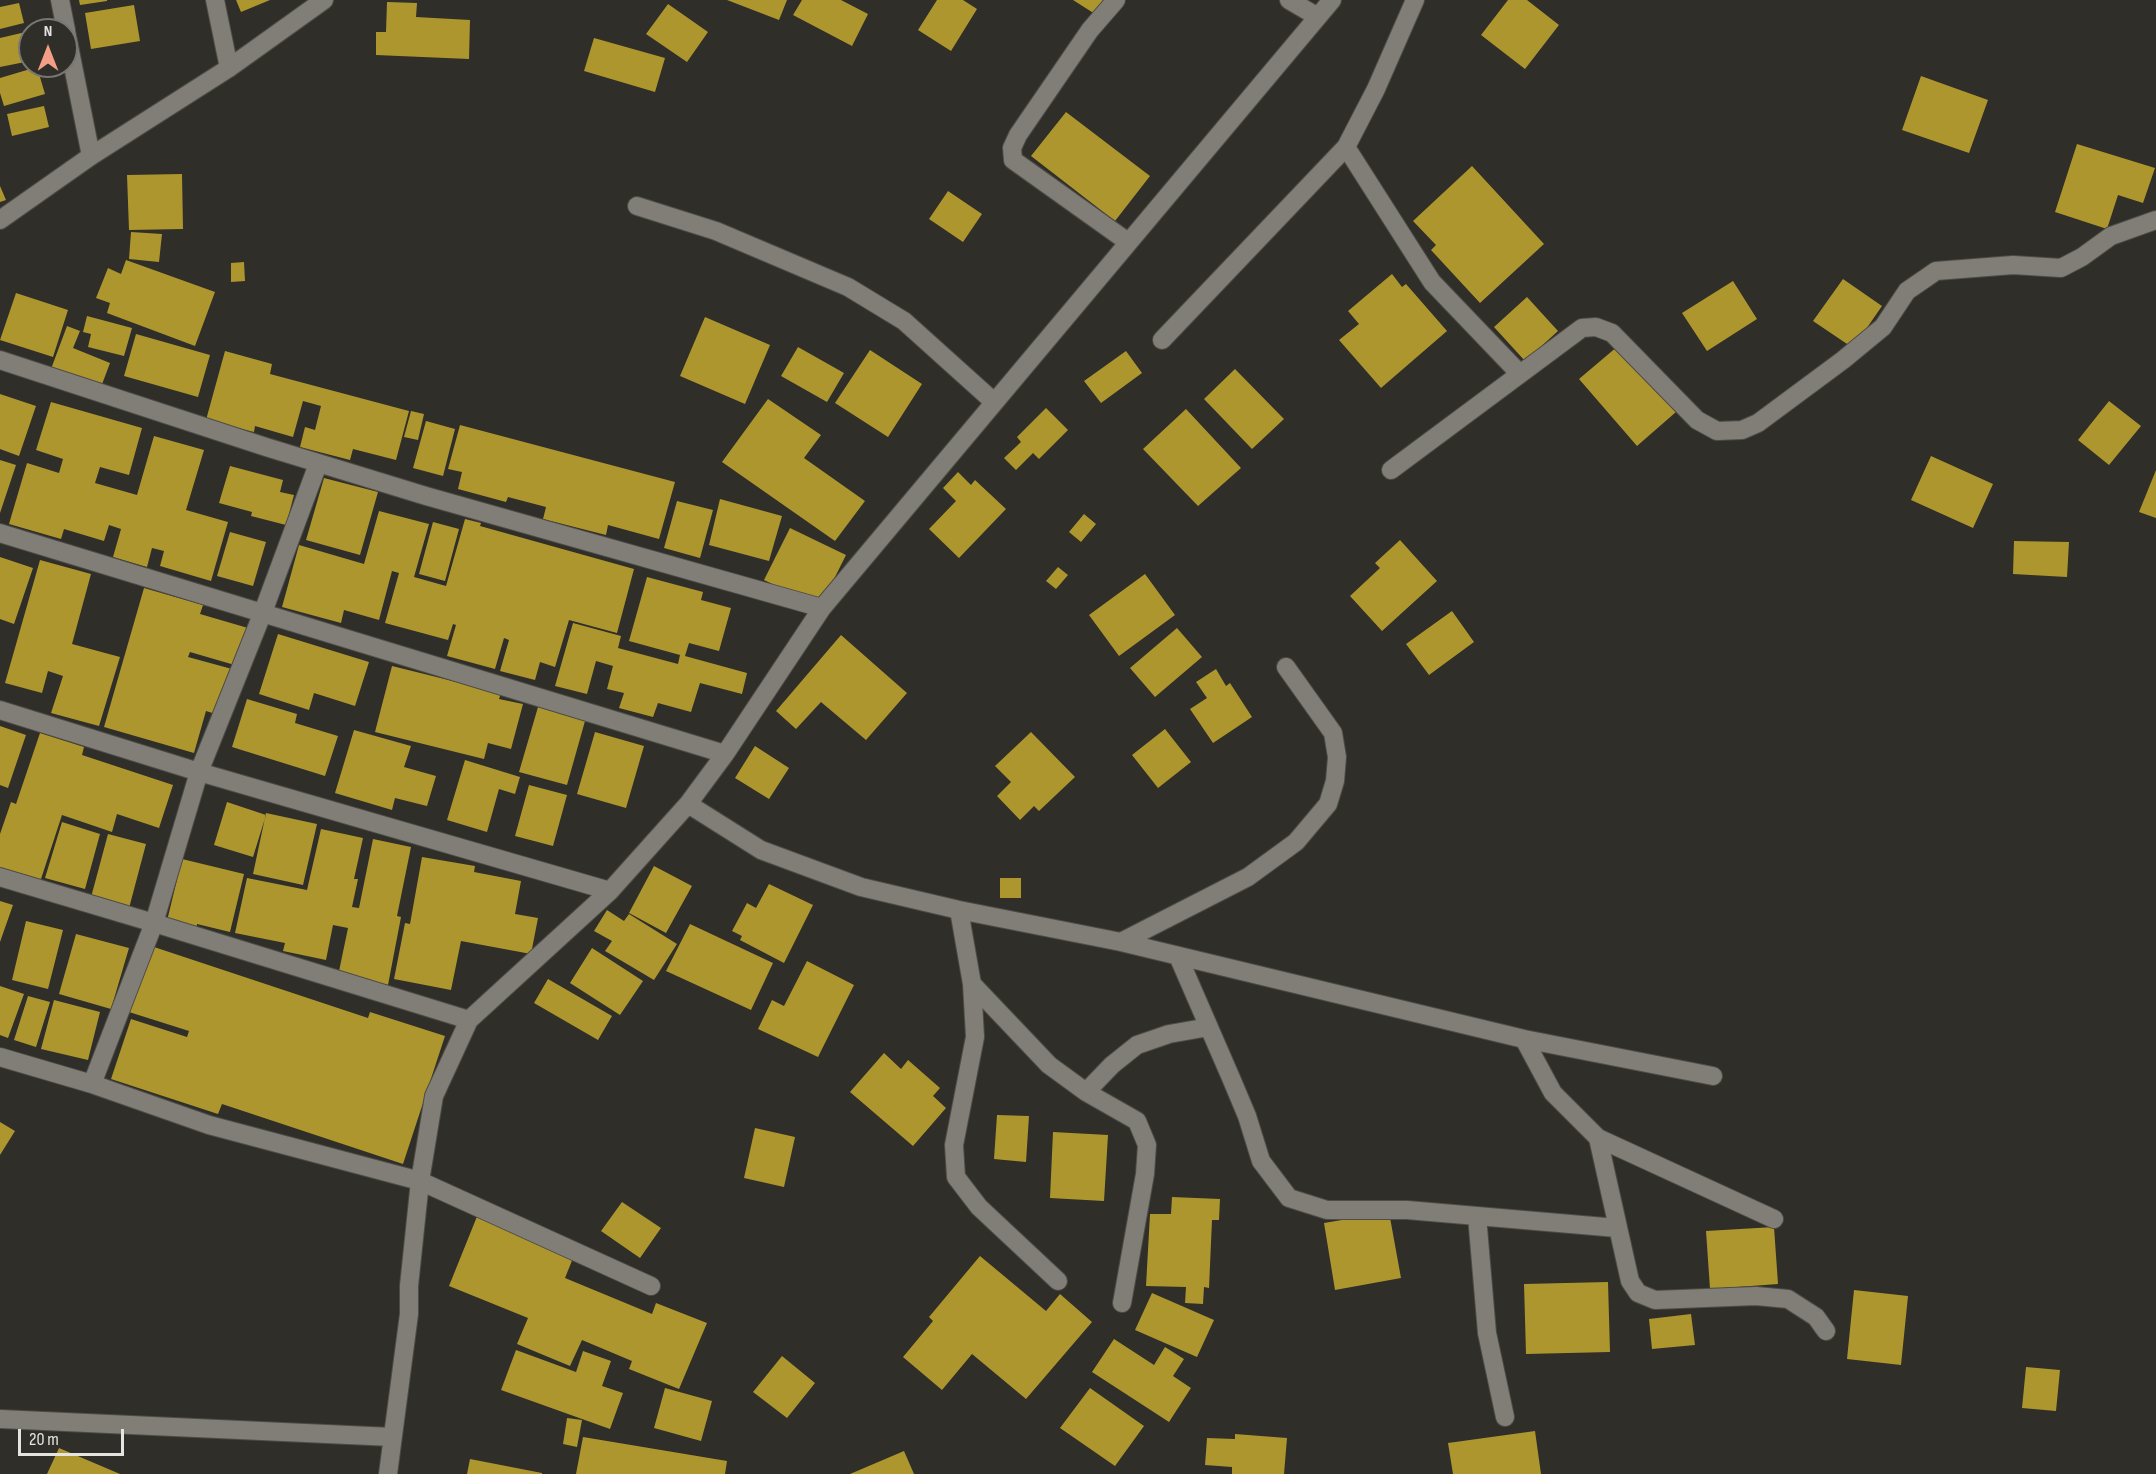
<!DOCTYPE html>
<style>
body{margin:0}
#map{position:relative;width:2156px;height:1474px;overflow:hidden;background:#2f2e28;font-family:"Sofia Sans Condensed",sans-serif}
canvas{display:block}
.north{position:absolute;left:18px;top:18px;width:60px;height:60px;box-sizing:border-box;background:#2f2e28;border:2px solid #787772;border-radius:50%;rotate:0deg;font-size:16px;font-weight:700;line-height:24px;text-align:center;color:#e5e4e1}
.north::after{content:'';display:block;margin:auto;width:21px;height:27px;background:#f49e87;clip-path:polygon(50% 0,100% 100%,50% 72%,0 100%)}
.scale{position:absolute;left:18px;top:1429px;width:106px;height:27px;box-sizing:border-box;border:3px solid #e5e4e1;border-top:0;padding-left:8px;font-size:18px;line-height:21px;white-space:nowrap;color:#e5e4e1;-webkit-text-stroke:4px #2f2e28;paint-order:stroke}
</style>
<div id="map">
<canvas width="2156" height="1474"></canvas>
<div class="north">N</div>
<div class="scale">20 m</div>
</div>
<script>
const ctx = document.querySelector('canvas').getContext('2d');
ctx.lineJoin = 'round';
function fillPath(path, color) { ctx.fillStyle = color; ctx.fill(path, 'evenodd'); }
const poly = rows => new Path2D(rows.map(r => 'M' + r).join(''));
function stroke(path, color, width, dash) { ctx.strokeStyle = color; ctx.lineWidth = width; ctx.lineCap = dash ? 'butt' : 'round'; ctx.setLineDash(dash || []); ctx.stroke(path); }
fillPath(poly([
 [79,0,107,0,107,1,80,5],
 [236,0,270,0,241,12],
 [727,0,787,0,779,20],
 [802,0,841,0,868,14,852,46,793,15],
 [937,0,963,0,977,9,951,51,918,30],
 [1073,0,1103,0,1095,14],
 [1508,0,1527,0,1559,25,1525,69,1481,35],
 [387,2,417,3,416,17,470,20,469,59,376,55,376,32,386,32],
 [19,3,24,23,0,29,0,7],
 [668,4,708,32,687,62,646,34],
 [134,5,140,41,91,49,85,13],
 [30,31,30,61,0,67,0,38],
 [594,38,665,58,655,92,584,71],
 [37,67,45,94,4,106,0,93,0,78],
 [1921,76,1988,100,1969,153,1902,130],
 [44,106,49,127,12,136,7,114],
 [1066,112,1150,176,1115,221,1031,156],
 [2077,144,2155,168,2143,203,2118,195,2107,229,2055,212],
 [1472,166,1544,244,1480,303,1431,250,1436,245,1413,221],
 [182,174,183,229,129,230,127,175],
 [0,186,6,200,0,202],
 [948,191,982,214,963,242,929,219],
 [131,232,162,234,159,262,129,259],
 [126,260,215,292,195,346,107,313,110,303,96,298,108,268,121,274],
 [244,262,245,281,231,282,231,263],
 [1392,274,1402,287,1406,284,1447,331,1381,388,1339,340,1359,324,1348,311],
 [1843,279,1882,306,1853,348,1813,321],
 [1733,281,1757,319,1707,351,1682,313],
 [16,293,68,310,53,357,0,340],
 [1527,297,1558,331,1525,361,1494,327],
 [87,316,132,328,124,356,88,347,91,334,83,332],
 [705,317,770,345,745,404,680,376],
 [67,326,80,331,73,348,110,363,101,387,51,369],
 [136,334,210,355,198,397,124,376],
 [1618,346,1676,412,1637,446,1579,379],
 [798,347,844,373,827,402,781,376],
 [870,350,922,384,888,437,835,403],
 [225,351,272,364,270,374,409,411,396,460,353,449,350,460,300,447,305,427,315,430,321,406,303,401,293,437,255,426,254,432,206,420],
 [1126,351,1142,373,1101,403,1084,381],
 [1235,369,1284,419,1252,449,1204,399],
 [0,394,36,406,19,456,0,449],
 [768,399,821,435,804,458,865,501,835,541,722,462],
 [2109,401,2141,426,2109,465,2078,440],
 [51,402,142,428,129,475,100,467,95,483,137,495,154,436,204,450,186,510,228,522,211,581,160,566,164,551,152,548,147,567,113,557,121,529,109,525,104,541,64,529,61,539,9,524,27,463,59,473,63,459,36,450],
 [1046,408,1068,430,1039,459,1033,453,1016,470,1004,458,1021,442,1017,437],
 [1186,409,1241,468,1198,506,1143,449],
 [411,411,424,414,418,440,404,437],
 [426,421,455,429,443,476,413,468],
 [460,425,675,482,659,539,608,525,606,535,543,519,546,507,508,497,506,502,458,489,462,472,448,469],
 [1931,456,1993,484,1973,528,1911,500],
 [0,460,16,465,0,513],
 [230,466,283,480,280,492,294,495,286,525,251,516,252,512,219,503],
 [2156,470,2156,518,2139,512],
 [958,472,971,485,975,480,1006,509,959,558,929,529,956,501,943,488],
 [324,478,378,492,360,555,306,540],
 [720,499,782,516,769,561,709,545],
 [677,501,713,510,700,558,664,548],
 [379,511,429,524,414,577,446,586,465,519,481,523,480,526,634,569,617,633,569,620,555,667,540,662,535,680,500,671,509,640,504,638,495,669,447,656,456,625,453,624,448,640,385,623,399,573,392,571,379,620,344,610,341,623,282,607,299,545,364,564],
 [1084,514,1096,524,1081,542,1069,532],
 [433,522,459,529,445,581,419,574],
 [790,528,846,555,820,607,764,580],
 [230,532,266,542,253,586,217,576],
 [1400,540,1437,581,1382,631,1350,596,1380,568,1375,563],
 [2014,541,2069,542,2067,577,2013,574],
 [0,557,33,568,14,624,0,619],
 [40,560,91,574,72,644,120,657,99,726,51,713,63,676,48,671,42,693,5,683],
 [1058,567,1068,575,1056,589,1046,581],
 [1145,574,1175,615,1119,656,1089,615],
 [647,577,703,592,701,600,731,608,719,651,689,643,685,656,747,673,742,694,700,683,691,712,658,703,653,717,619,708,624,693,607,689,613,666,596,661,587,694,555,686,573,623,621,636,618,648,678,664,680,655,629,641],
 [144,588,203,605,200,614,248,628,238,666,190,652,188,657,232,669,219,715,206,711,194,753,104,727],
 [1452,611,1474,642,1429,675,1406,644],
 [1177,628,1202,657,1155,697,1130,668],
 [278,634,369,662,355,706,314,693,309,710,259,694],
 [841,635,907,693,866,740,821,702,796,729,776,711],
 [392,666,501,693,499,699,523,704,511,749,488,743,484,759,375,732],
 [1216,669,1226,686,1230,683,1252,717,1213,743,1190,709,1207,698,1196,682],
 [247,699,297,714,295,723,338,736,325,776,232,747],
 [538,707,585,721,567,785,519,772],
 [0,726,26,735,8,788,0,785],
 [1165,729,1191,762,1158,788,1132,755],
 [354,730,411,746,404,767,436,776,427,806,395,798,392,810,335,793],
 [595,732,644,746,626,808,577,794],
 [1031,732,1075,777,1039,811,1034,806,1020,820,997,796,1011,782,995,766],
 [40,733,84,747,82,755,173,785,159,828,117,814,112,832,62,815,39,885,0,872,0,834,11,802,16,804],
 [755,746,789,768,769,799,735,778],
 [465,760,520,777,515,794,499,789,487,832,447,820],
 [529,785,567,795,553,846,515,836],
 [227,802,266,815,253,857,214,845],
 [266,813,317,824,303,885,253,874],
 [62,822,100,834,85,889,45,878],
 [321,829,363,838,354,879,358,879,352,907,359,908,373,839,411,847,397,916,401,917,388,985,338,976,348,928,333,925,326,960,283,951,285,943,235,933,247,878,307,890],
 [108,834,146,844,128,912,90,901],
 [422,857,475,866,474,872,521,881,515,914,538,918,531,954,461,941,451,990,394,979,405,923,410,924],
 [182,859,244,874,230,932,197,924,196,932,166,925],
 [654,866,692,886,666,933,629,913],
 [1000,878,1021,878,1021,898,1000,898],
 [769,884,813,905,784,963,740,940,742,936,732,931,747,903,756,908],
 [0,901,13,905,0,942],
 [607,910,624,921,629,914,677,944,654,980,605,951,612,941,594,931],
 [26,921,63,930,48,989,12,980],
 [690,924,773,963,751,1010,666,971],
 [76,934,129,948,111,1009,59,994],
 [151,946,368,1018,370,1012,445,1036,403,1164,222,1104,218,1114,111,1079,131,1019,187,1037,189,1031,129,1012],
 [592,948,643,981,620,1015,570,983],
 [807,961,854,985,818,1057,758,1029,772,1000,784,1006],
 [548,979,612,1016,598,1040,534,1003],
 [0,986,24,994,8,1038,0,1035],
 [28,996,50,1002,36,1047,14,1040],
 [54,1000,100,1012,88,1060,41,1049],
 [884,1053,901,1069,908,1060,940,1088,933,1096,946,1108,913,1146,850,1092],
 [997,1115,1029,1116,1026,1162,994,1159],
 [0,1122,15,1131,0,1155],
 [755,1128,795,1137,784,1187,744,1178],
 [1053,1132,1108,1135,1104,1201,1050,1198],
 [1172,1197,1220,1199,1219,1220,1212,1220,1209,1288,1204,1287,1203,1304,1185,1303,1186,1287,1146,1286,1150,1214,1171,1214],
 [622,1202,661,1228,640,1258,601,1231],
 [1389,1212,1401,1278,1335,1290,1324,1223],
 [478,1214,575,1253,565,1278,652,1314,656,1303,707,1323,679,1389,629,1369,632,1361,582,1340,570,1366,517,1344,528,1318,449,1286],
 [1774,1227,1778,1284,1710,1289,1706,1231],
 [980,1256,1046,1311,1060,1294,1092,1322,1026,1399,972,1354,942,1390,903,1357,933,1321,929,1317],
 [1608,1282,1610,1352,1526,1354,1524,1284],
 [1854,1290,1908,1296,1901,1365,1847,1359],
 [1152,1293,1214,1320,1197,1357,1135,1330],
 [1691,1314,1695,1345,1652,1349,1649,1319],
 [1114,1339,1154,1365,1165,1347,1184,1359,1173,1376,1191,1388,1169,1422,1092,1372],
 [516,1350,576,1372,583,1351,611,1361,602,1386,623,1393,610,1429,501,1390],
 [782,1356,815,1383,787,1418,753,1392],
 [2026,1367,2060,1370,2056,1411,2022,1408],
 [665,1388,712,1401,701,1441,654,1428],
 [1090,1388,1144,1426,1115,1466,1060,1428],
 [567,1418,582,1420,577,1447,563,1444],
 [1535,1431,1541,1474,1453,1474,1448,1443],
 [1235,1434,1287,1438,1284,1474,1232,1474,1232,1467,1205,1465,1207,1438,1235,1439],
 [583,1437,727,1461,725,1474,576,1474],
 [59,1448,120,1474,47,1474],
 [904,1451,914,1474,850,1474],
 [470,1459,542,1473,542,1474,467,1474]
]), '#ae962e');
const minor = poly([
 [60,0,66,30],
 [215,0,229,68],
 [1116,0,1090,30,1018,135,1012,148,1013,160,1128,242],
 [1289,0,1318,17],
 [66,31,91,156],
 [1346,147,1432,282,1520,374],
 [637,206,716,231,848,287,904,321,994,402],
 [0,220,91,156,229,68,324,0],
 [1162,340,1346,147,1376,89,1415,0],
 [0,360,266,447,426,496,822,608],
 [1391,470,1582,328,1596,327,1612,333,1697,420,1717,431,1742,430,1758,423,1843,360,1883,327,1907,291,1936,271,2013,265,2061,268,2082,257,2111,236,2156,220],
 [0,533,725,754],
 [0,710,199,772,610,891],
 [688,804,761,850,861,887,959,910,1121,942,1524,1039,1713,1076],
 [0,877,154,923,469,1020],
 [959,910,972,984,975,1037,954,1145,956,1177,979,1207,1058,1281],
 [1121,942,1248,877,1296,842,1328,804,1335,781,1337,757,1333,733,1286,667],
 [1178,956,1231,1078,1247,1116,1261,1161,1289,1198,1327,1210,1407,1210,1617,1228],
 [972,984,1049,1065,1086,1092,1137,1121,1147,1145,1145,1174,1122,1303],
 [1524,1039,1553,1093,1598,1138,1774,1219],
 [0,1057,92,1084,209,1125,420,1181,651,1286],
 [92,1084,154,923,199,772,263,612,318,464],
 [1086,1092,1112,1065,1137,1045,1169,1034,1209,1027],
 [1598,1138,1630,1281,1638,1293,1655,1300,1756,1296,1788,1299,1816,1317,1826,1331],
 [1477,1216,1487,1333,1505,1417],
 [0,1419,392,1437],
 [388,1474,409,1314,409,1286,420,1181,434,1096,469,1020,610,891,688,804,725,754,822,608,1332,0]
]);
stroke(minor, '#4d4c46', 20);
stroke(minor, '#807e77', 18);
</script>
